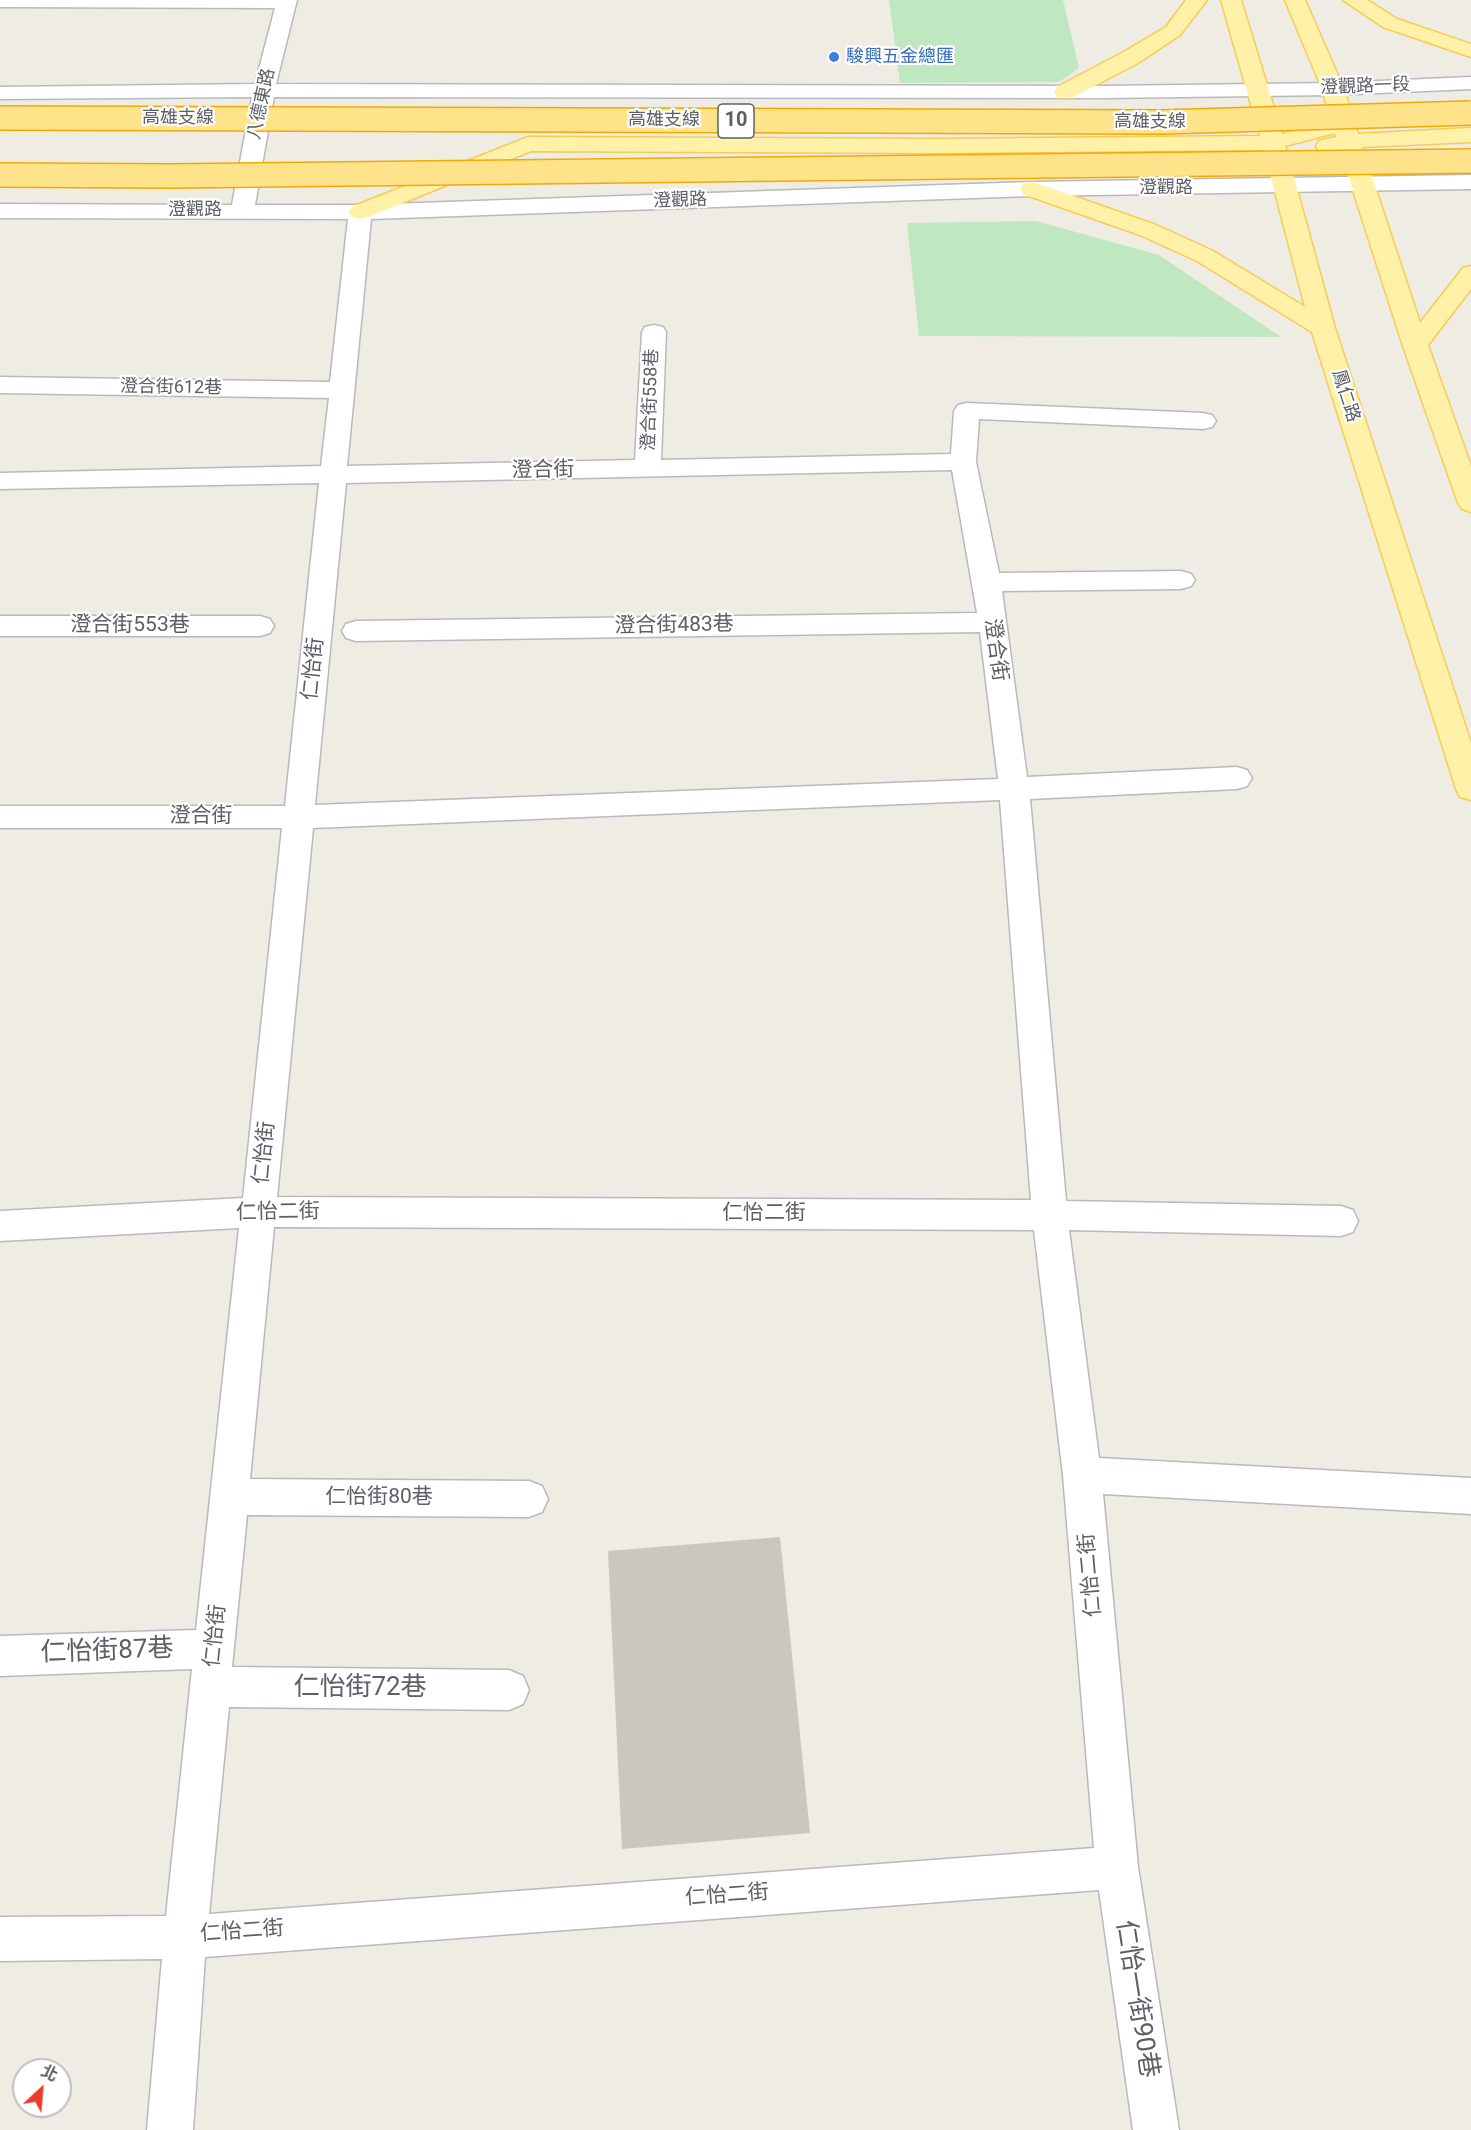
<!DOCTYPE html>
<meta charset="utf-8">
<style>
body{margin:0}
#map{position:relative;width:1471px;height:2130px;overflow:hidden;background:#efece4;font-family:Roboto,"Noto Sans TC",sans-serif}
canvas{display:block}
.north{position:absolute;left:12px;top:2058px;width:60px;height:60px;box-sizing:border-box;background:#fff;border:2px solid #bebfc1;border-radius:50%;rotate:26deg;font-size:16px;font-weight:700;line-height:24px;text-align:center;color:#5c6065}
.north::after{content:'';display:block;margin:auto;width:21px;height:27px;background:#ee3c2a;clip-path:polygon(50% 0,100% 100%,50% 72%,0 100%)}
</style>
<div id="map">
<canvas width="1471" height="2130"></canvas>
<div class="north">北</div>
</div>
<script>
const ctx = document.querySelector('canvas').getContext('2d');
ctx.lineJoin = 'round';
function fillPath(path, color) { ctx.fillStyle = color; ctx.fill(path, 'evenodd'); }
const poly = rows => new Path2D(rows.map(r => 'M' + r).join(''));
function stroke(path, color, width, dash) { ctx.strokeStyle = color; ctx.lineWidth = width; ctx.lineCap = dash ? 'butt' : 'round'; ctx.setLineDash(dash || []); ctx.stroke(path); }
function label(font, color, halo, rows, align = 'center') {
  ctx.font = font + ' Roboto,"Noto Sans TC",sans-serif'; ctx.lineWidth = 4.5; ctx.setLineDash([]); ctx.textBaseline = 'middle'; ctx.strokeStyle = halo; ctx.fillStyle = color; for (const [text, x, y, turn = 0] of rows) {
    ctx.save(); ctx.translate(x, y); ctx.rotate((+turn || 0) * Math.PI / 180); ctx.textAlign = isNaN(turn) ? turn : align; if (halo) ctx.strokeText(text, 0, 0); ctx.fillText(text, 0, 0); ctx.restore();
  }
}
fillPath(poly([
 [889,0,1063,0,1079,68,1059,82,900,83],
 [1036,221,1159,255,1281,337,919,336,907,223]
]), '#bfe7c0');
fillPath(poly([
 [780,1537,810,1833,622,1849,608,1551]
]), '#cac7c1');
const minor = poly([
 [0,0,297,0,276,84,1104,86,1333,83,1471,77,1471,89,1333,95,1104,98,274,97,255,205,360,205,1031,182,1471,175,1471,189,1031,196,371,219,347,466,635,460,642,332,645,327,654,325,663,327,666,332,661,460,951,454,954,411,958,405,967,403,1203,413,1212,415,1216,421,1212,427,1203,429,979,419,976,462,999,573,1181,571,1191,574,1195,580,1191,586,1181,589,1002,591,1027,777,1237,767,1247,770,1252,778,1247,786,1237,789,1030,799,1066,1201,1341,1206,1353,1210,1358,1221,1353,1232,1341,1236,1069,1230,1099,1458,1471,1478,1471,1514,1103,1494,1138,1867,1179,2130,1133,2130,1099,1890,205,1957,193,2130,147,2130,162,1959,0,1961,0,1917,166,1916,192,1669,0,1676,0,1636,196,1630,239,1228,0,1241,0,1211,243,1198,282,828,0,828,0,806,285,806,319,483,0,489,0,473,321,466,329,398,0,393,0,377,330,382,348,219,0,218,0,204,232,205,252,97,0,99,0,87,255,84,275,8,0,7,0,0],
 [952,470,977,613,356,621,346,624,342,631,346,638,356,641,980,632,998,779,315,805,346,483,952,470],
 [1000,800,1031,1200,277,1197,313,828,1000,800],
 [274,1227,1034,1230,1063,1475,1094,1848,209,1914,229,1707,509,1710,523,1704,529,1690,523,1676,509,1670,232,1667,247,1515,529,1517,542,1512,548,1499,542,1486,529,1481,250,1479,274,1227],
 [0,616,260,616,270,619,274,626,270,633,260,636,0,636,0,616]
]);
const major = poly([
 [1186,0,1207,0,1180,35,1138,63,1073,97,1057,97,1054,92,1057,87,1122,53,1166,27,1186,0],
 [1221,0,1241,0,1282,134,1331,120,1322,89,1285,0,1305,0,1344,89,1358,134,1471,128,1471,142,1362,147,1420,323,1463,268,1471,266,1471,289,1428,345,1471,466,1471,512,1462,509,1458,503,1403,346,1340,150,1327,153,1319,151,1316,146,1319,141,1336,137,1335,133,1285,146,1335,328,1471,743,1471,800,1460,797,1456,789,1312,332,1197,261,1140,235,1023,194,1020,189,1023,184,1031,182,1039,184,1156,225,1213,251,1305,307,1264,150,936,153,531,151,368,217,360,219,352,217,348,212,352,207,528,137,936,139,1260,136,1221,0],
 [1343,0,1367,0,1397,19,1471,44,1471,57,1383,27,1343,0]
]);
stroke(minor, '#b6b9be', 3);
stroke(major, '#f6cb56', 3);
fillPath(minor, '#fff');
fillPath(major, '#fff2a8');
const highwayBridge = poly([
 [0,118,1162,122,1471,113],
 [0,175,171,176,1471,161]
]);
stroke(highwayBridge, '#f2aa00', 26, []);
stroke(highwayBridge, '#ffe38a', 23);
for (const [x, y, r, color] of [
 [834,57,6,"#3f7fe0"]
]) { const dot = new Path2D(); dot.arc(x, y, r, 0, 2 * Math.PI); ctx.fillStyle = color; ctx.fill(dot); stroke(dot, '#fff', 2); }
label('18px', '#366cbe', '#fff', [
 ["駿興五金總匯",846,57]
], 'left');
label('18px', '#5c6065', '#fff', [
 ["澄觀路一段",1365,87,-2],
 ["八德東路",262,104,-78],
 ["高雄支線",178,118],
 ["高雄支線",664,120],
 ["高雄支線",1150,122],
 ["澄觀路",1166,188],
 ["澄觀路",680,201,-2],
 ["澄觀路",195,210],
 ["澄合街612巷",171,388,1],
 ["鳳仁路",1345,396,72],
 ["澄合街558巷",651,400,-88]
]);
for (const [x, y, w] of [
 [736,121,36]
]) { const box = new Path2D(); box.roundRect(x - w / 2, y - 17, w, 34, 4.5); ctx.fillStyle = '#fff'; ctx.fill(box); stroke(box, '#5c6065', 1.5); }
label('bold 20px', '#5c6065', null, [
 ["10",736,121]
]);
label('21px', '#5c6065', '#fff', [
 ["澄合街",543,471,-1],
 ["澄合街553巷",130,626],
 ["澄合街483巷",674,626,-1],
 ["澄合街",995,650,82],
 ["仁怡街",314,669,-84],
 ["澄合街",201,817],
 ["仁怡街",265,1153,-84],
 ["仁怡二街",278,1213,-1],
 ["仁怡二街",764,1214],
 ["仁怡街80巷",379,1498],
 ["仁怡二街",1091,1575,-95],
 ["仁怡街",216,1636,-84],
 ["仁怡二街",727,1896,-4],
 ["仁怡二街",242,1932,-4]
]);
label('26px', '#5c6065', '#fff', [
 ["仁怡街87巷",107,1652,-2],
 ["仁怡街72巷",360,1688],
 ["仁怡一街90巷",1136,1999,81]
]);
</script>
